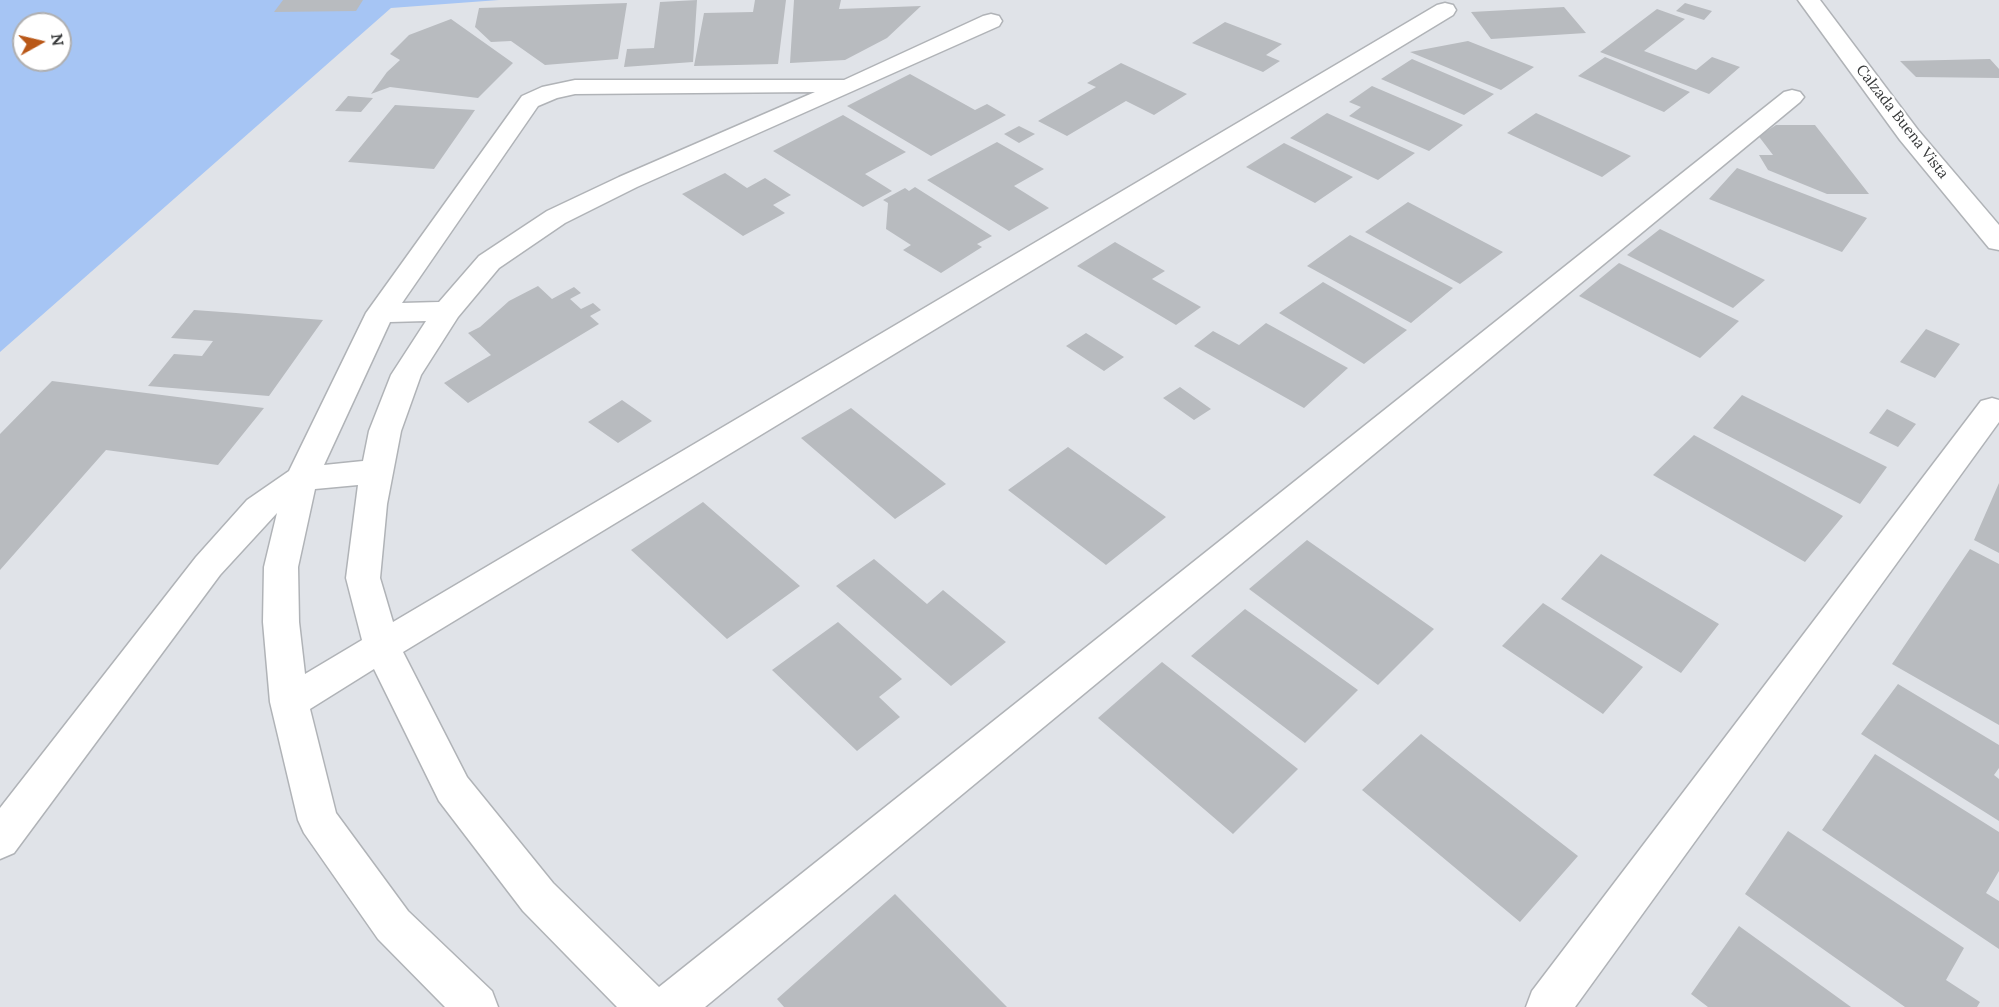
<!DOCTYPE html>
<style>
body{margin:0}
#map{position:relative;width:1999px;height:1007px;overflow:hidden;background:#e0e3e8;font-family:Lora,serif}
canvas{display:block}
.north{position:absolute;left:12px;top:12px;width:60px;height:60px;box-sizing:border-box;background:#fff;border:2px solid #afafb0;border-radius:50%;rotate:82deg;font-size:16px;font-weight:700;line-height:24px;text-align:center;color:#363839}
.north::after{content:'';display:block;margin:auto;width:21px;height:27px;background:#b95818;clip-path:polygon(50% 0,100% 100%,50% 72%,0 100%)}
</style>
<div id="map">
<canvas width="1999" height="1007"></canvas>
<div class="north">N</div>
</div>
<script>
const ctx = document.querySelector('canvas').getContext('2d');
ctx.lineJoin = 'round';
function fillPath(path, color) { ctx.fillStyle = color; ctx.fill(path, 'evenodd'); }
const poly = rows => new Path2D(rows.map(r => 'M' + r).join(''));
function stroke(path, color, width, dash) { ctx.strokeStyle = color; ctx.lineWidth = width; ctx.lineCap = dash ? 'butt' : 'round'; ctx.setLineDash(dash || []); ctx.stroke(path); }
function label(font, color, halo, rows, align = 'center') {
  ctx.font = font + ' Lora,serif'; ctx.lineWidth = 4.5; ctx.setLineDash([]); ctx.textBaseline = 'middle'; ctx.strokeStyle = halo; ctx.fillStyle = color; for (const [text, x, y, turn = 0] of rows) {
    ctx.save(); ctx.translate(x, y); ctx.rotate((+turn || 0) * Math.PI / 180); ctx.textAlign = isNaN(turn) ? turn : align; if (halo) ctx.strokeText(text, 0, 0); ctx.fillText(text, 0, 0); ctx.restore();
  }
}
fillPath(poly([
 [0,0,499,0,391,8,0,352],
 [24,24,60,24,60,60,24,60]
]), '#a6c5f4');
fillPath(poly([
 [283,0,363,0,356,11,274,12],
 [697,0,693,62,624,67,627,49,654,48,660,2],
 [755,0,786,0,778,64,694,66,704,13,753,12],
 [794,0,841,0,839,9,921,6,887,38,845,60,790,63],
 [627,3,618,59,545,65,511,41,491,42,475,27,479,8],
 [1685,3,1712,11,1704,20,1676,11],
 [1564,7,1586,33,1491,39,1471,12],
 [1657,9,1685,19,1644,51,1696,70,1712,57,1740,67,1709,94,1600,52],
 [451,19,513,63,478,98,390,87,371,94,387,72,400,60,390,54,409,35],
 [1225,22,1282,44,1266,55,1280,61,1263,72,1192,43],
 [1468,41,1534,67,1501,90,1410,52],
 [1605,57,1690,92,1664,112,1578,76],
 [1412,59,1494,94,1464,115,1381,79],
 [1990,59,1999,69,1999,78,1916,77,1900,61],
 [1121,63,1187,94,1154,115,1126,101,1067,136,1038,121,1096,87,1087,83],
 [910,74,975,110,987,104,1006,115,931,156,847,106],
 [1372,86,1463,125,1429,151,1349,116,1361,107,1349,102],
 [348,96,373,98,361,112,335,111],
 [395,105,475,110,434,169,348,162],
 [1327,113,1415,153,1378,180,1290,138],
 [1536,113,1631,156,1602,177,1507,133],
 [843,115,906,152,865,174,892,191,863,207,773,151],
 [1776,125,1815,125,1869,194,1827,194,1768,170,1759,155,1773,155,1757,134,1762,134],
 [1019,126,1035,134,1019,143,1004,134],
 [997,142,1044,169,1014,186,1049,208,1009,231,927,180],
 [1284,143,1353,177,1315,203,1246,167],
 [1737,168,1867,218,1842,252,1709,199],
 [725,173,747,188,765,178,791,195,773,205,785,213,743,236,682,194],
 [915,187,992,236,977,244,982,247,941,273,903,250,911,245,886,229,888,203,883,200,905,188,909,191],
 [1408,202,1503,252,1460,284,1365,232],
 [1660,229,1765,280,1733,308,1627,255],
 [1350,235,1453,288,1411,323,1307,266],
 [1115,242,1165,271,1152,279,1201,307,1176,325,1077,266],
 [1619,263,1739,321,1700,358,1579,296],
 [1323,282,1407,330,1364,364,1279,313],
 [538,286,552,299,574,287,581,293,570,299,581,309,593,303,601,310,590,316,599,324,468,403,444,383,491,355,468,333,480,327,509,301],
 [194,310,236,313,323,320,269,396,148,386,174,354,202,356,213,341,171,338],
 [1266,323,1348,368,1304,408,1194,346,1213,331,1239,345],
 [1926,329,1960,344,1935,378,1900,362],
 [1086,333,1124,357,1104,371,1066,346],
 [52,381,264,408,218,465,106,450,0,570,0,434],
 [1180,387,1211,409,1194,420,1163,398],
 [1742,395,1887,467,1860,504,1713,428],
 [622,400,652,421,618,443,588,422],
 [851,408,946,484,895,519,801,438],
 [1887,409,1916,424,1898,447,1869,433],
 [1694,435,1843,516,1805,562,1653,475],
 [1068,447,1166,517,1106,565,1008,490],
 [1999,483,1999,553,1974,540],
 [703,502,800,586,727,639,631,550],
 [1307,540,1434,629,1378,685,1249,589],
 [1970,549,1999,564,1999,725,1892,664],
 [1601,554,1719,624,1681,673,1561,599],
 [874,559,927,604,943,590,1006,642,951,686,836,586],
 [1543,603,1643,667,1603,714,1502,646],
 [1245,609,1358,690,1305,743,1191,656],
 [838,622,902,679,879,697,900,717,857,751,772,670],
 [1162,662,1298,769,1233,834,1098,718],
 [1898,684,1999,745,1999,768,1994,775,1999,779,1999,821,1861,734],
 [1421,734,1578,856,1520,922,1362,790],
 [1875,754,1999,832,1999,871,1986,893,1999,901,1999,949,1822,830],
 [1788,831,1964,948,1946,980,1980,1002,1977,1007,1905,1007,1745,894],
 [895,894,1007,1007,784,1007,777,999],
 [1739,926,1851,1007,1708,1007,1691,994]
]), '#b8bbbf');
const minor = poly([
 [1798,0,1820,0,1918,130,1999,225,1999,250,1989,248,1900,140,1798,0],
 [1445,3,1453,5,1456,10,1453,15,403,652,467,777,553,883,659,987,1784,92,1792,90,1800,92,1804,97,1800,102,705,1007,617,1007,523,911,439,801,374,669,310,709,336,813,408,911,492,991,498,1007,445,1007,378,939,304,833,298,820,270,702,263,622,264,567,277,513,220,575,14,853,0,859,0,808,196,557,247,500,289,471,366,313,522,96,542,87,575,80,844,80,983,16,991,14,999,16,1002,21,999,26,637,187,565,223,499,268,458,317,421,375,401,431,387,504,380,578,393,622,1437,5,1445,3],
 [815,92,619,177,547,211,479,256,439,302,402,303,538,106,557,98,575,94,815,92],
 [426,321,391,375,369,431,363,461,324,465,390,322,426,321],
 [358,485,346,578,362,640,305,674,299,622,298,567,315,489,358,485],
 [1992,398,1999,400,1999,422,1575,1007,1526,1007,1532,991,1981,401,1992,398]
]);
stroke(minor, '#b0b3b7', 3);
fillPath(minor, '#fff');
label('15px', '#363839', '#fff', [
 ["Calzada Buena Vista",1902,122,52]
]);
</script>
